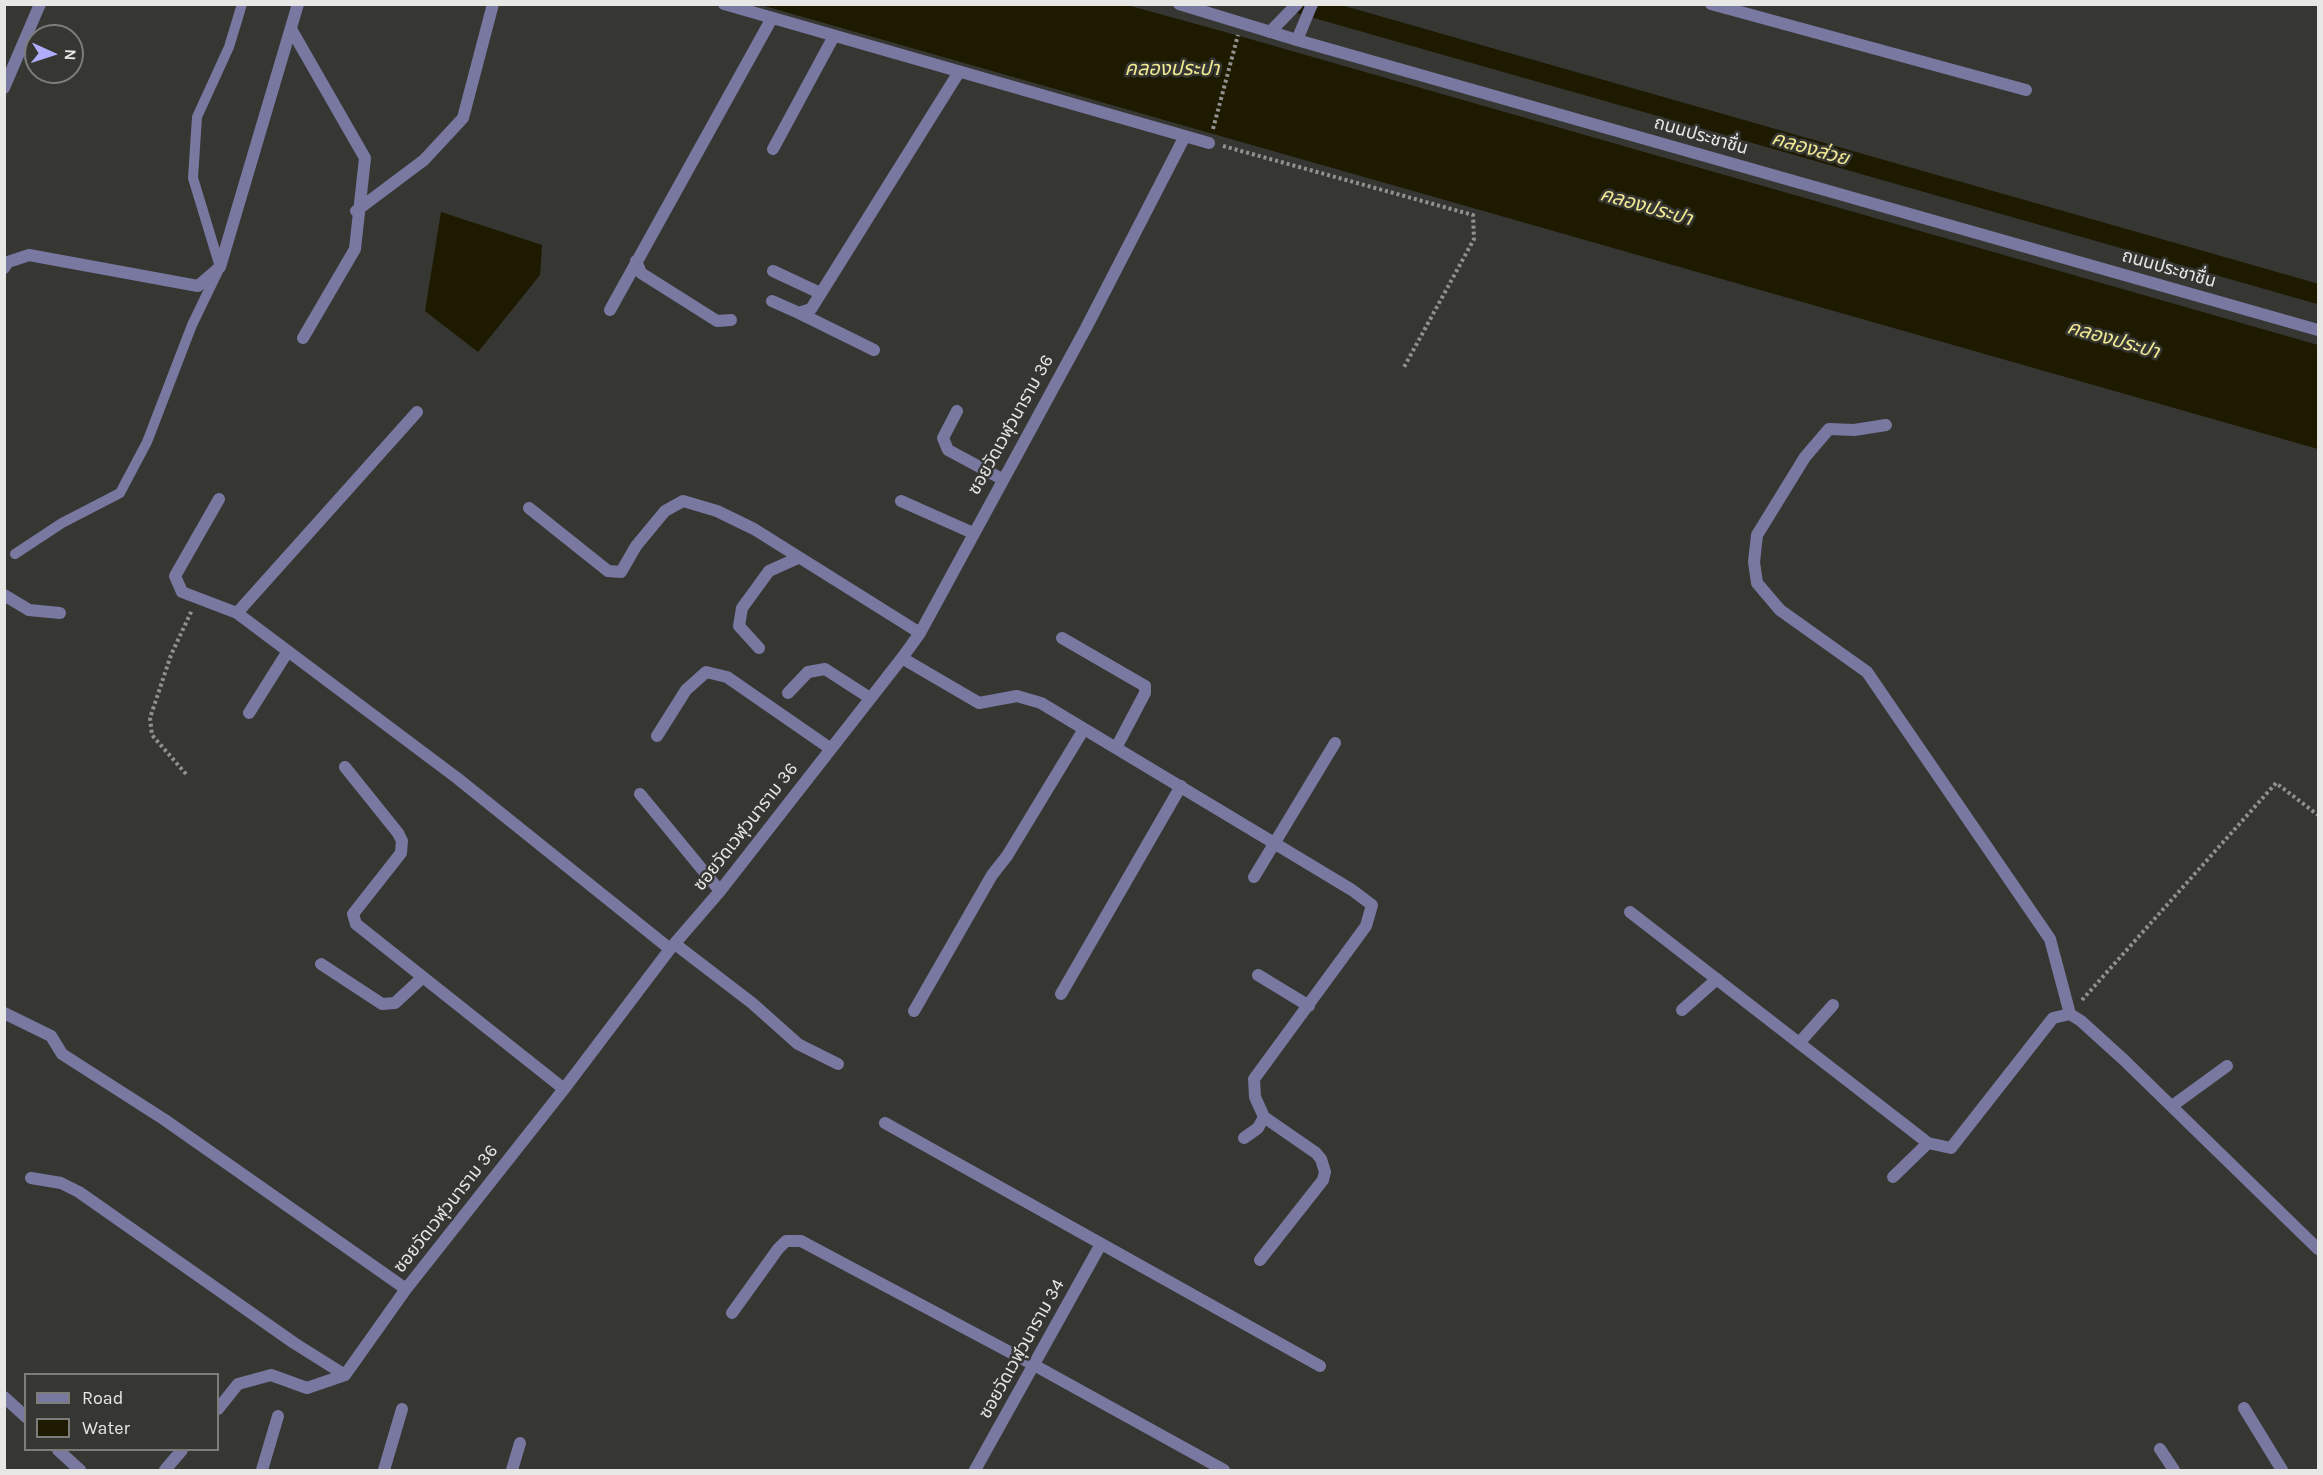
<!DOCTYPE html>
<meta charset="utf-8">
<style>
body{margin:0}
#map{position:relative;width:2323px;height:1475px;overflow:hidden;background:#363633;font-family:Karla,sans-serif}
canvas{display:block}
.frame{position:absolute;inset:0;border:6px solid #e7e7e6;pointer-events:none}
.legend{position:absolute;left:24px;top:1373px;width:195px;height:78px;box-sizing:border-box;background:#363633;border:2px solid #7d7d7b;margin:0;padding:8px 10px;list-style:none;font-size:18px;color:#e7e7e6}
.legend li{display:flex;align-items:center;gap:12px;height:30px}
.legend b{width:30px;border:2px solid #7d7d7b}
.north{position:absolute;left:24px;top:24px;width:60px;height:60px;box-sizing:border-box;background:#363633;border:2px solid #7d7d7b;border-radius:50%;rotate:93deg;font-size:16px;font-weight:700;line-height:24px;text-align:center;color:#e7e7e6}
.north::after{content:'';display:block;margin:auto;width:21px;height:27px;background:#b0aefa;clip-path:polygon(50% 0,100% 100%,50% 72%,0 100%)}
</style>
<div id="map">
<canvas width="2323" height="1475"></canvas>
<div class="frame"></div>
<ul class="legend">
<li><b style="height:8px;background:#7878a1"></b>Road</li>
<li><b style="height:16px;background:#1d1a00"></b>Water</li>
</ul>
<div class="north">N</div>
</div>
<script>
const ctx = document.querySelector('canvas').getContext('2d');
ctx.lineJoin = 'round';
function fillPath(path, color) { ctx.fillStyle = color; ctx.fill(path, 'evenodd'); }
const poly = rows => new Path2D(rows.map(r => 'M' + r).join(''));
function stroke(path, color, width, dash) { ctx.strokeStyle = color; ctx.lineWidth = width; ctx.lineCap = dash ? 'butt' : 'round'; ctx.setLineDash(dash || []); ctx.stroke(path); }
function label(font, color, halo, rows, align = 'center') {
  ctx.font = font + ' Karla,"Noto Sans Thai",sans-serif'; ctx.lineWidth = 5; ctx.setLineDash([]); ctx.textBaseline = 'middle'; ctx.strokeStyle = halo; ctx.fillStyle = color; for (const [text, x, y, turn = 0] of rows) {
    ctx.save(); ctx.translate(x, y); ctx.rotate((+turn || 0) * Math.PI / 180); ctx.textAlign = isNaN(turn) ? turn : align; if (halo) ctx.strokeText(text, 0, 0); ctx.fillText(text, 0, 0); ctx.restore();
  }
}
fillPath(poly([
 [761,5,1127,5,1236,35,2318,345,2318,449],
 [441,212,542,245,540,275,478,352,425,311]
]), '#1d1a00');
stroke(poly([
 [1301,4,2318,294]
]), '#1d1a00', 20);
stroke(poly([
 [1213,129,1238,35],
 [1223,146,1473,215,1474,239,1403,369],
 [186,774,152,735,150,718,171,655,192,610],
 [2082,1000,2276,783,2318,815]
]), '#91918f', 4, [3, 3]);
stroke(poly([
 [15,554,62,523,120,493,147,442,192,325,220,267,193,178,197,117,229,47,242,4]
]), '#7878a1', 10);
stroke(poly([
 [724,4,1209,143],
 [1711,4,2026,90],
 [291,29,365,158,355,249,303,338],
 [1270,32,1297,4],
 [1297,40,1312,4],
 [4,88,40,4],
 [773,149,834,36],
 [356,211,424,160,463,118,493,4],
 [636,261,641,273,717,321,731,320],
 [4,268,8,262,29,255,198,286,220,267,298,4],
 [773,271,820,293],
 [772,301,799,313,811,309,959,72],
 [610,310,772,18],
 [799,313,874,350],
 [957,411,943,438,948,450,1002,479],
 [1886,425,1854,430,1829,429,1805,457,1757,535,1754,562,1757,583,1780,610,1867,672,2050,939,2070,1014],
 [219,499,175,576,182,592,237,613,457,778,670,949],
 [901,501,973,533],
 [529,508,608,571,621,572,636,546,665,511,683,501,717,511,754,529,920,633],
 [4,595,29,610,60,613],
 [237,613,417,412],
 [1062,638,1145,686,1145,693,1116,748],
 [759,648,739,626,742,608,769,571,798,558],
 [902,658,979,703,1017,696,1041,703,1274,843,1352,890,1372,905,1366,926,1254,1079,1255,1097,1264,1117,1258,1128,1244,1138],
 [788,693,808,672,825,669,870,698],
 [249,713,288,651],
 [657,736,686,690,706,672,727,677,831,749],
 [345,767,398,833,402,841,401,853,353,914,356,924,564,1089],
 [640,794,720,891],
 [1254,877,1335,743],
 [1630,912,1928,1143,1951,1148,2053,1018,2070,1014,2081,1021,2124,1060,2318,1249],
 [675,944,752,1003,798,1044,838,1064],
 [321,964,382,1004,395,1003,423,977],
 [1258,975,1309,1006],
 [1061,994,1181,786],
 [1682,1010,1717,979],
 [914,1011,992,875,1007,856,1084,729],
 [4,1013,51,1036,62,1054,165,1120,406,1289],
 [1799,1043,1833,1005],
 [2172,1106,2227,1066],
 [885,1123,1320,1366],
 [1893,1177,1928,1143],
 [31,1178,61,1183,79,1192,294,1343,345,1375],
 [1260,1260,1323,1180,1325,1172,1321,1159,1316,1153,1264,1117],
 [732,1313,778,1249,786,1241,801,1241,1034,1365,1224,1470],
 [4,1397,26,1417],
 [2244,1408,2282,1470],
 [218,1409,238,1384,271,1375,307,1388,345,1375,406,1289,564,1089,670,949,720,891,902,658,920,633,1086,328,1185,136],
 [2160,1449,2174,1470],
 [58,1450,80,1470],
 [165,1470,182,1450],
 [262,1470,278,1416],
 [384,1470,402,1409],
 [512,1470,520,1443],
 [975,1470,1101,1244]
]), '#7878a1', 12);
stroke(poly([
 [1179,4,1297,40,2318,330]
]), '#7878a1', 12);
label('18px', '#e7e7e6', '#363633', [
 ["ถนนประชาชื่น",1701,136,16],
 ["ถนนประชาชื่น",2169,269,16],
 ["ซอยวัดเวฬุวนาราม 36",1011,425,-61],
 ["ซอยวัดเวฬุวนาราม 36",746,827,-52],
 ["ซอยวัดเวฬุวนาราม 36",446,1209,-52],
 ["ซอยวัดเวฬุวนาราม 34",1022,1349,-61]
]);
label('italic 20px', '#f1e892', '#363633', [
 ["คลองประปา",1172,69],
 ["คลองส่วย",1810,149,16],
 ["คลองประปา",1646,207,16],
 ["คลองประปา",2113,340,16]
]);
</script>
